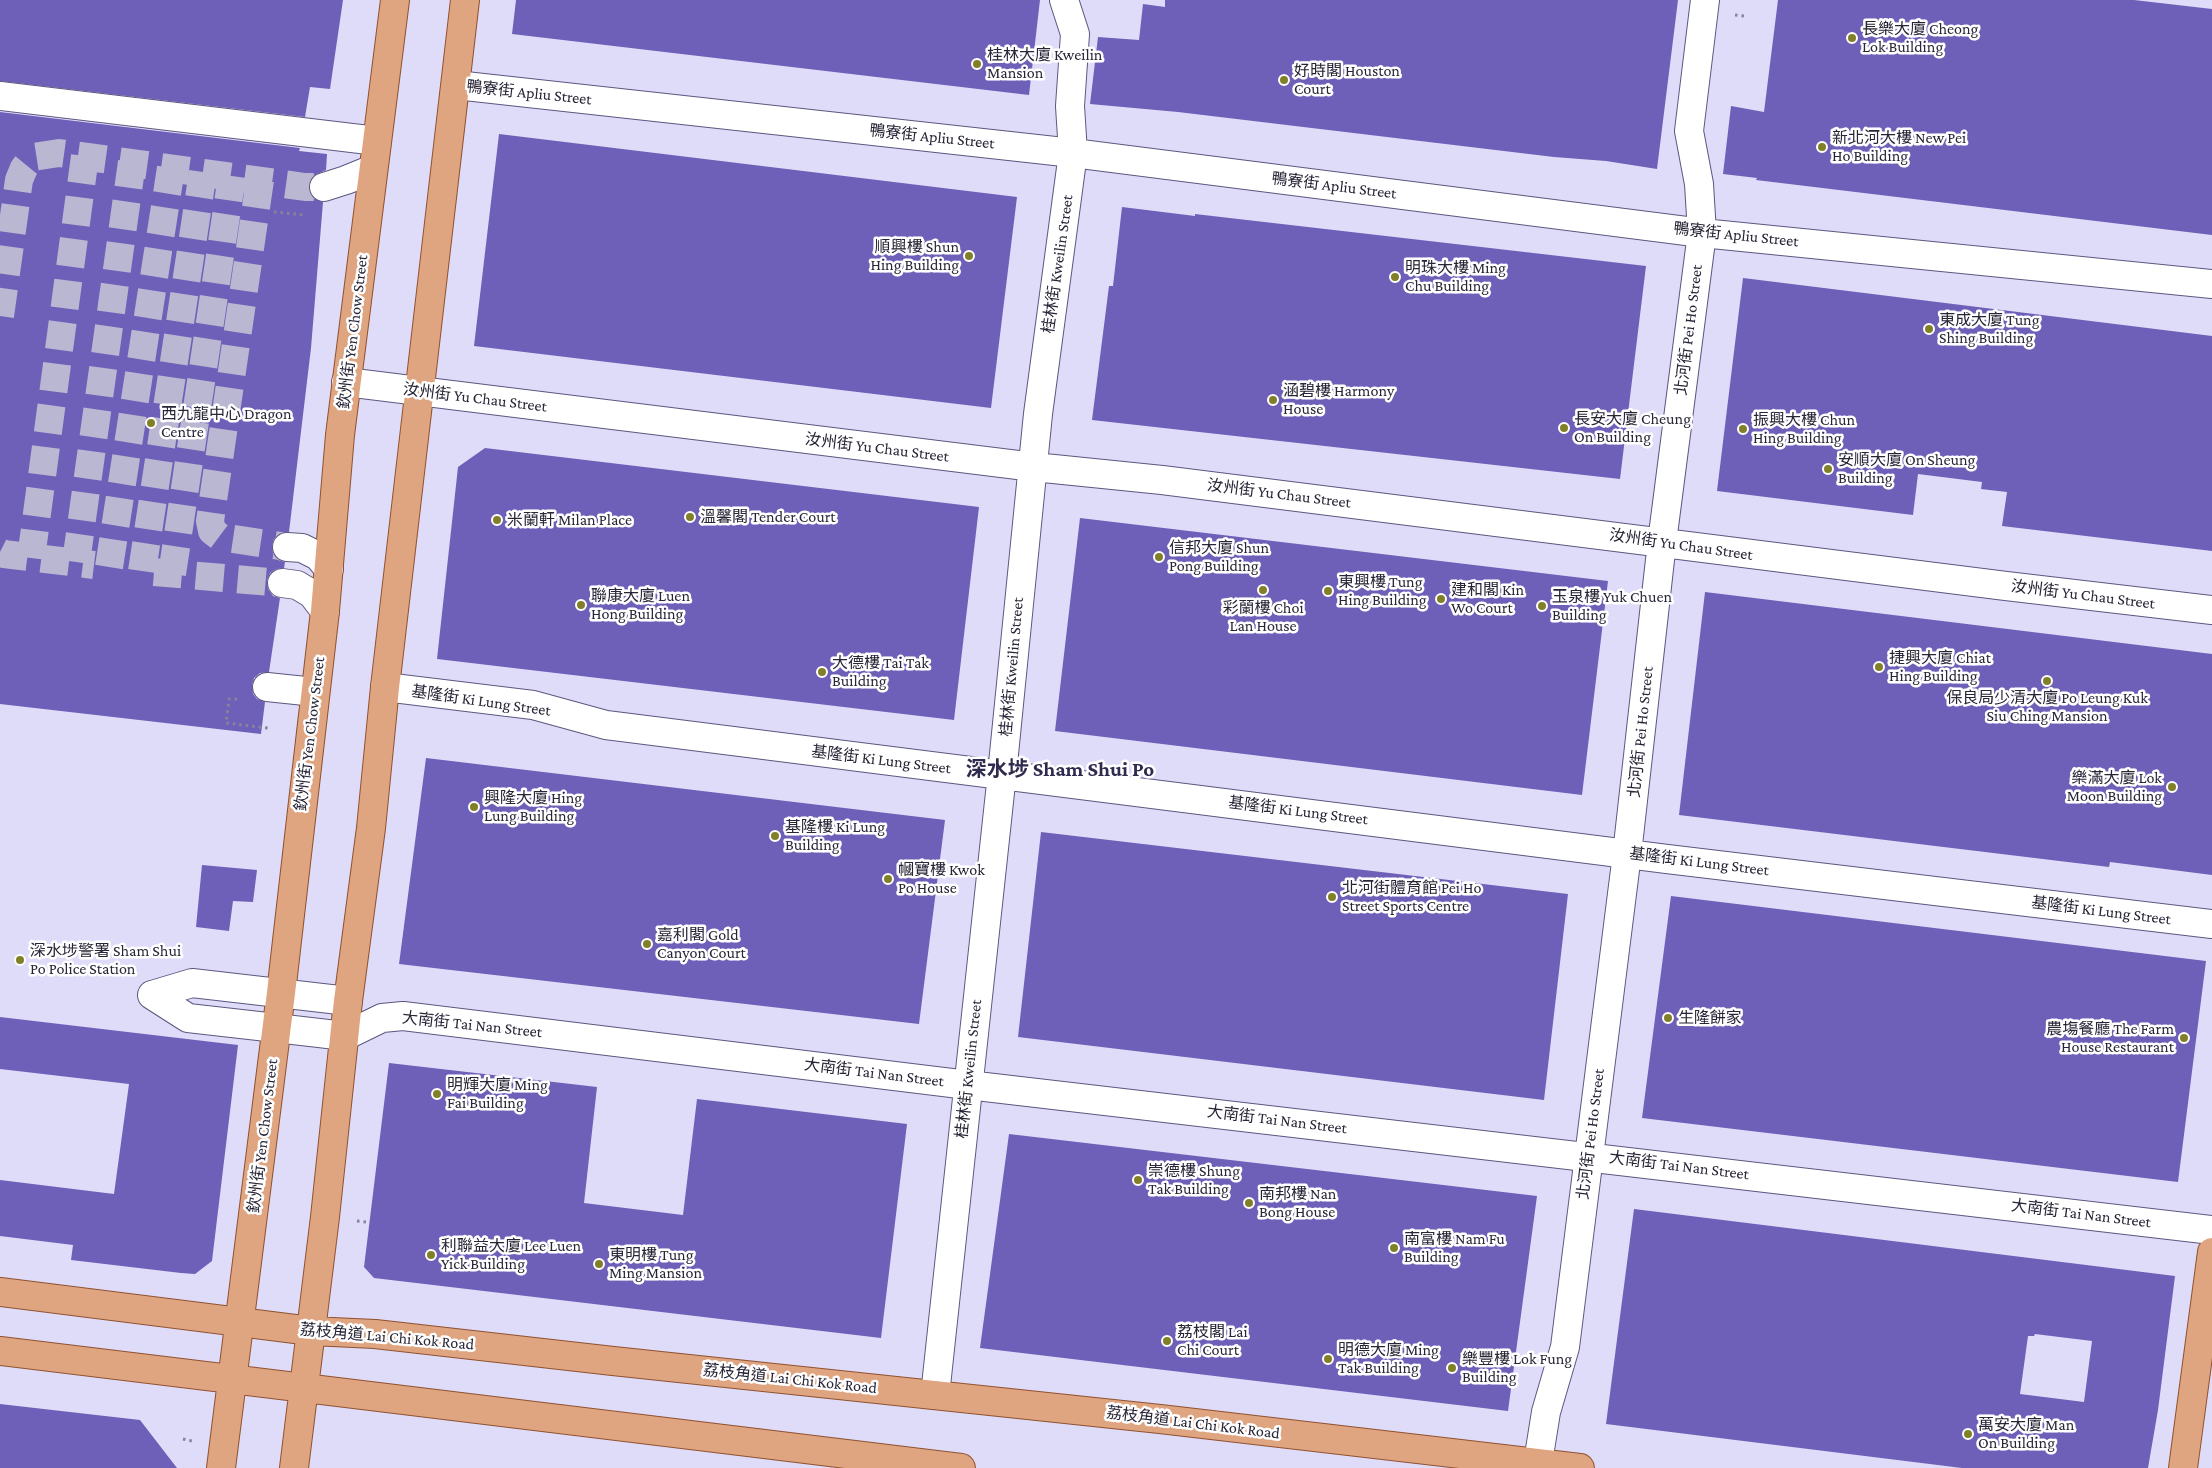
<!DOCTYPE html>
<meta charset="utf-8">
<style>
body{margin:0}
canvas{display:block;background:#dedcf8}
</style>
<canvas width="2212" height="1468"></canvas>
<script>
const ctx = document.querySelector('canvas').getContext('2d');
ctx.lineJoin = 'round';
function fillPath(path, color) { ctx.fillStyle = color; ctx.fill(path, 'evenodd'); }
const poly = rows => new Path2D(rows.map(r => 'M' + r).join(''));
function stroke(path, color, width, dash) { ctx.strokeStyle = color; ctx.lineWidth = width; ctx.lineCap = dash ? 'butt' : 'round'; ctx.setLineDash(dash || []); ctx.stroke(path); }
function label(font, color, halo, rows, align = 'center') {
  ctx.font = font + ' "Crimson Pro","Noto Sans TC",serif'; ctx.lineWidth = 5; ctx.setLineDash([]); ctx.textBaseline = 'middle'; ctx.strokeStyle = halo; ctx.fillStyle = color; for (const [text, x, y, turn = 0] of rows) {
    ctx.save(); ctx.translate(x, y); ctx.rotate((+turn || 0) * Math.PI / 180); ctx.textAlign = isNaN(turn) ? turn : align; if (halo) ctx.strokeText(text, 0, 0); ctx.fillText(text, 0, 0); ctx.restore();
  }
}
fillPath(poly([
 [0,0,343,0,330,89,310,87,305,117,0,81],
 [516,0,1040,0,1029,95,512,34],
 [1165,0,1678,0,1657,169,1606,161,1554,157,1178,112,1090,104,1098,37,1139,40,1143,4,1165,7],
 [1778,0,2134,0,2212,9,2212,235,1756,180,1757,178,1723,174,1731,106,1764,112],
 [0,112,300,148,299,151,327,154,326,170,313,176,309,184,309,192,313,198,323,202,311,348,289,532,280,533,274,539,272,545,273,554,278,560,285,562,284,568,276,569,270,573,267,580,268,589,273,596,280,598,269,672,260,673,254,678,252,685,253,694,257,699,265,702,261,734,0,704],
 [499,134,1017,197,991,408,474,346],
 [1122,207,1195,216,1195,214,1646,266,1620,479,1092,420,1109,286,1113,286],
 [1743,278,2212,336,2212,551,2002,526,2007,492,1981,489,1982,482,1918,474,1913,515,1717,491],
 [485,448,979,507,954,720,437,659,458,467],
 [1080,518,1608,581,1582,795,1055,731],
 [1705,592,2212,654,2212,875,2110,862,2109,867,1679,815],
 [426,758,945,820,919,1024,399,964],
 [1041,832,1568,894,1544,1100,1018,1037],
 [202,865,257,870,253,902,233,901,229,931,196,927],
 [1671,896,2206,961,2178,1182,1642,1118],
 [0,1017,238,1045,212,1261,195,1274,181,1273,71,1260,73,1245,0,1236,0,1180,114,1194,129,1084,0,1069],
 [389,1063,597,1087,584,1203,683,1215,697,1099,907,1124,881,1338,374,1278,364,1267],
 [1009,1134,1537,1196,1508,1411,980,1348],
 [1634,1209,2175,1276,2158,1410,2148,1468,1962,1468,1606,1424],
 [2035,1334,2092,1341,2084,1402,2020,1394,2028,1336,2034,1336],
 [0,1404,140,1420,177,1468,0,1468]
]), '#6e60b8');
stroke(poly([
 [260,180,210,521,212,531,220,537,287,547],
 [0,316,19,180,24,168,33,157,59,153,305,187,324,187],
 [0,552,4,554,94,565],
 [31,558,85,156],
 [76,562,132,162],
 [109,567,171,168],
 [142,571,203,172],
 [154,572,282,583],
 [172,574,232,176]
]), '#b9b7d1', 28, [28, 14]);
const minor = poly([
 [456,85,1073,153,1702,233,2212,284],
 [0,96,377,141],
 [324,187,346,180,373,169],
 [346,382,1034,467,1162,480,2006,586,2212,610],
 [287,547,302,548,318,556,329,569],
 [282,583,297,585,312,594,325,611],
 [267,687,315,692],
 [385,687,533,705,606,725,1667,859,2212,924],
 [152,995,188,1018,276,1028,345,1036,382,1018,403,1016,968,1085,2212,1230],
 [152,995,192,983,348,1001],
 [935,1395,1002,774,1038,414,1073,153,1070,106,1075,34,1064,0],
 [1538,1462,1546,1412,1565,1347,1627,854,1662,542,1702,233,1699,184,1689,131,1705,0]
]);
const major = poly([
 [0,1292,311,1331,375,1334,613,1361,1160,1419,1580,1468],
 [0,1351,961,1468],
 [221,1468,281,993,325,611,340,435,395,0],
 [294,1468,325,1217,348,1001,371,828,385,687,465,0],
 [2183,1468,2212,1252]
]);
stroke(minor, '#5c577f', 30);
stroke(major, '#915130', 30);
stroke(poly([
 [1735,15,1744,16],
 [274,212,306,215],
 [237,699,229,699,226,723,268,728],
 [357,1221,367,1222],
 [183,1439,192,1441]
]), '#86849b', 3, [2.5, 4]);
stroke(minor, '#fff', 28);
stroke(major, '#dfa480', 28);
for (const [x, y, r, color] of [
 [1852,38,5,"#818028"],
 [977,64,5,"#818028"],
 [1284,80,5,"#818028"],
 [1822,147,5,"#818028"],
 [969,256,5,"#818028"],
 [1395,277,5,"#818028"],
 [1929,329,5,"#818028"],
 [1273,400,5,"#818028"],
 [151,423,5,"#818028"],
 [1564,428,5,"#818028"],
 [1743,429,5,"#818028"],
 [1828,469,5,"#818028"],
 [690,517,5,"#818028"],
 [497,520,5,"#818028"],
 [1159,557,5,"#818028"],
 [1263,590,5,"#818028"],
 [1328,591,5,"#818028"],
 [1441,599,5,"#818028"],
 [581,605,5,"#818028"],
 [1542,606,5,"#818028"],
 [1879,667,5,"#818028"],
 [822,672,5,"#818028"],
 [2047,681,5,"#818028"],
 [2172,787,5,"#818028"],
 [474,807,5,"#818028"],
 [775,836,5,"#818028"],
 [888,879,5,"#818028"],
 [1332,897,5,"#818028"],
 [647,944,5,"#818028"],
 [20,960,5,"#818028"],
 [1668,1018,5,"#818028"],
 [2184,1038,5,"#818028"],
 [437,1094,5,"#818028"],
 [1138,1180,5,"#818028"],
 [1249,1203,5,"#818028"],
 [1394,1248,5,"#818028"],
 [431,1255,5,"#818028"],
 [599,1264,5,"#818028"],
 [1167,1341,5,"#818028"],
 [1328,1359,5,"#818028"],
 [1452,1368,5,"#818028"],
 [1968,1434,5,"#818028"]
]) { const dot = new Path2D(); dot.arc(x, y, r, 0, 2 * Math.PI); ctx.fillStyle = color; ctx.fill(dot); stroke(dot, '#fff', 2); }
label('16px', '#272536', '#fff', [
 ["長樂大廈 Cheong",1862,29],
 ["Lok Building",1862,47],
 ["桂林大廈 Kweilin",987,55],
 ["Mansion",987,73],
 ["好時閣 Houston",1294,71],
 ["Court",1294,89],
 ["新北河大樓 New Pei",1832,138],
 ["Ho Building",1832,156],
 ["順興樓 Shun",959,247,"right"],
 ["Hing Building",959,265,"right"],
 ["明珠大樓 Ming",1405,268],
 ["Chu Building",1405,286],
 ["東成大廈 Tung",1939,320],
 ["Shing Building",1939,338],
 ["涵碧樓 Harmony",1283,391],
 ["House",1283,409],
 ["西九龍中心 Dragon",161,414],
 ["Centre",161,432],
 ["長安大廈 Cheung",1574,419],
 ["On Building",1574,437],
 ["振興大樓 Chun",1753,420],
 ["Hing Building",1753,438],
 ["安順大廈 On Sheung",1838,460],
 ["Building",1838,478],
 ["溫馨閣 Tender Court",700,517],
 ["米蘭軒 Milan Place",507,520],
 ["信邦大廈 Shun",1169,548],
 ["Pong Building",1169,566],
 ["東興樓 Tung",1338,582],
 ["Hing Building",1338,600],
 ["建和閣 Kin",1451,590],
 ["Wo Court",1451,608],
 ["聯康大廈 Luen",591,596],
 ["Hong Building",591,614],
 ["玉泉樓 Yuk Chuen",1552,597],
 ["Building",1552,615],
 ["彩蘭樓 Choi",1263,608,"center"],
 ["Lan House",1263,626,"center"],
 ["捷興大廈 Chiat",1889,658],
 ["Hing Building",1889,676],
 ["大德樓 Tai Tak",832,663],
 ["Building",832,681],
 ["保良局少清大廈 Po Leung Kuk",2047,698,"center"],
 ["Siu Ching Mansion",2047,716,"center"],
 ["樂滿大廈 Lok",2162,778,"right"],
 ["Moon Building",2162,796,"right"],
 ["興隆大廈 Hing",484,798],
 ["Lung Building",484,816],
 ["基隆樓 Ki Lung",785,827],
 ["Building",785,845],
 ["幗寶樓 Kwok",898,870],
 ["Po House",898,888],
 ["北河街體育館 Pei Ho",1342,888],
 ["Street Sports Centre",1342,906],
 ["嘉利閣 Gold",657,935],
 ["Canyon Court",657,953],
 ["深水埗警署 Sham Shui",30,951],
 ["Po Police Station",30,969],
 ["生隆餅家",1678,1018],
 ["農塲餐廳 The Farm",2174,1029,"right"],
 ["House Restaurant",2174,1047,"right"],
 ["明輝大廈 Ming",447,1085],
 ["Fai Building",447,1103],
 ["崇德樓 Shung",1148,1171],
 ["Tak Building",1148,1189],
 ["南邦樓 Nan",1259,1194],
 ["Bong House",1259,1212],
 ["南富樓 Nam Fu",1404,1239],
 ["Building",1404,1257],
 ["利聯益大廈 Lee Luen",441,1246],
 ["Yick Building",441,1264],
 ["東明樓 Tung",609,1255],
 ["Ming Mansion",609,1273],
 ["荔枝閣 Lai",1177,1332],
 ["Chi Court",1177,1350],
 ["明德大廈 Ming",1338,1350],
 ["Tak Building",1338,1368],
 ["樂豐樓 Lok Fung",1462,1359],
 ["Building",1462,1377],
 ["萬安大廈 Man",1978,1425],
 ["On Building",1978,1443]
], 'left');
label('16px', '#272536', '#fff', [
 ["鴨寮街 Apliu Street",529,93,6],
 ["鴨寮街 Apliu Street",932,137,6],
 ["鴨寮街 Apliu Street",1334,186,7],
 ["鴨寮街 Apliu Street",1736,235,6],
 ["桂林街 Kweilin Street",1058,264,-82],
 ["北河街 Pei Ho Street",1689,330,-83],
 ["欽州街 Yen Chow Street",353,332,-83],
 ["汝州街 Yu Chau Street",475,398,7],
 ["汝州街 Yu Chau Street",877,448,7],
 ["汝州街 Yu Chau Street",1279,494,7],
 ["汝州街 Yu Chau Street",1681,545,8],
 ["汝州街 Yu Chau Street",2083,595,7],
 ["桂林街 Kweilin Street",1012,667,-85],
 ["基隆街 Ki Lung Street",481,701,8],
 ["北河街 Pei Ho Street",1641,732,-84],
 ["欽州街 Yen Chow Street",310,734,-83],
 ["基隆街 Ki Lung Street",881,760,7],
 ["基隆街 Ki Lung Street",1298,811,7],
 ["基隆街 Ki Lung Street",1699,862,7],
 ["基隆街 Ki Lung Street",2101,911,7],
 ["大南街 Tai Nan Street",472,1025,6],
 ["桂林街 Kweilin Street",969,1069,-84],
 ["大南街 Tai Nan Street",874,1073,7],
 ["大南街 Tai Nan Street",1277,1120,7],
 ["北河街 Pei Ho Street",1591,1134,-83],
 ["欽州街 Yen Chow Street",263,1136,-83],
 ["大南街 Tai Nan Street",1679,1166,7],
 ["大南街 Tai Nan Street",2081,1214,7],
 ["荔枝角道 Lai Chi Kok Road",387,1337,5],
 ["荔枝角道 Lai Chi Kok Road",790,1379,6],
 ["荔枝角道 Lai Chi Kok Road",1193,1423,7]
]);
label('bold 21px', '#2f2b4e', '#fff', [
 ["深水埗 Sham Shui Po",1060,770]
]);
</script>
